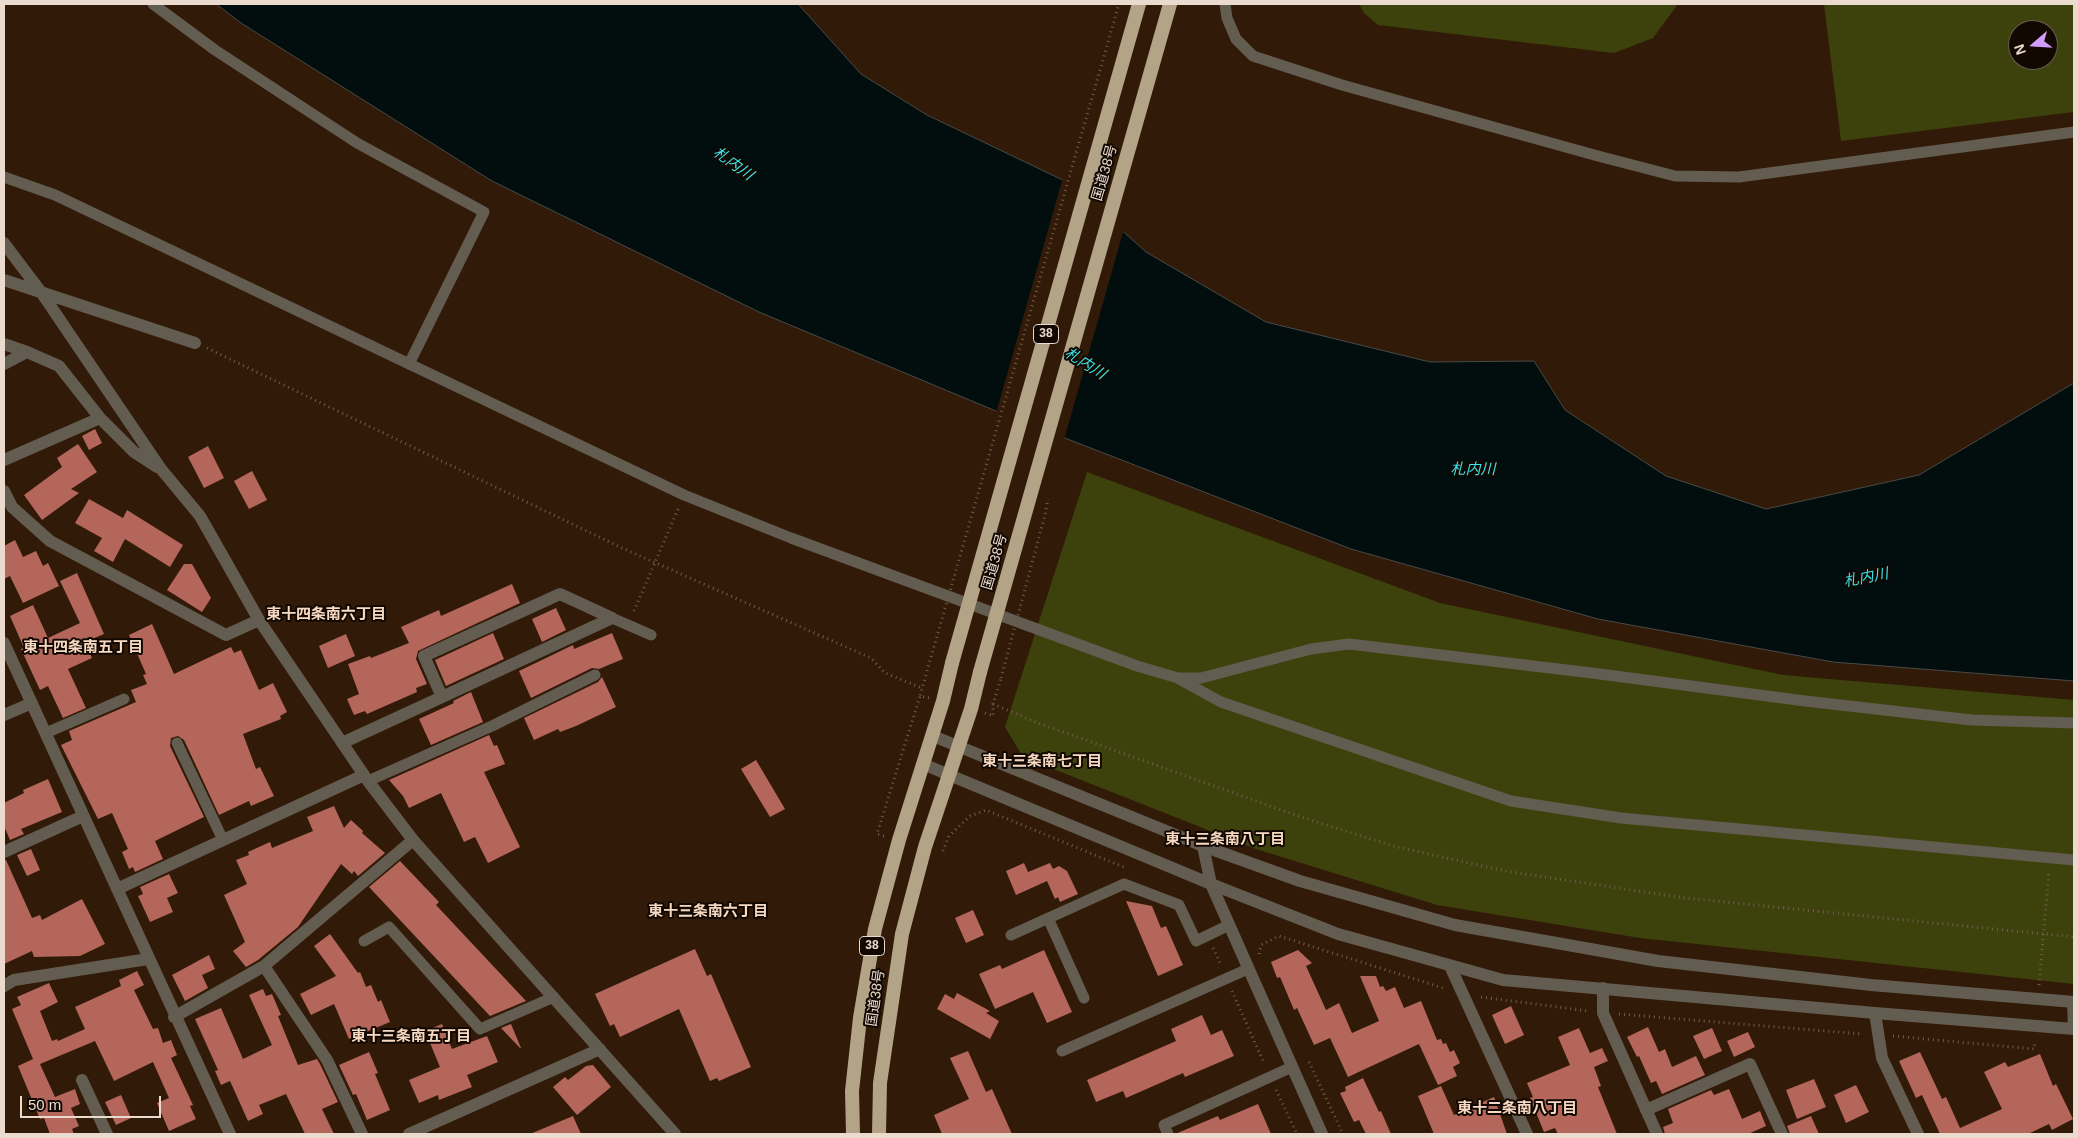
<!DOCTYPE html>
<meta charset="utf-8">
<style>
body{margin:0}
#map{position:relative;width:2078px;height:1138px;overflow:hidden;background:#311a07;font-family:Helvetica,sans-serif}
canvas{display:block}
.frame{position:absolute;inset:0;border:5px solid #ebdbcf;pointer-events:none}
.north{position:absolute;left:2008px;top:20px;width:50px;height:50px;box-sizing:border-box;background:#110802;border:1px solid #685c54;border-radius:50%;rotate:251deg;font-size:14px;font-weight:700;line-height:20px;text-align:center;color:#ebdbcf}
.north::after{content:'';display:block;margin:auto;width:18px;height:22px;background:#d29cfd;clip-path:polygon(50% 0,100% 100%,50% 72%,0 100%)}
.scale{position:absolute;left:20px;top:1096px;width:141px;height:22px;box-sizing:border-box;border:2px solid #ebdbcf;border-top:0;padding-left:6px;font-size:15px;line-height:18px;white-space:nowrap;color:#ebdbcf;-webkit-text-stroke:4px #110802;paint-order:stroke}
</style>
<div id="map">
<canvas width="2078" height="1138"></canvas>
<div class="frame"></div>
<div class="north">N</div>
<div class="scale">50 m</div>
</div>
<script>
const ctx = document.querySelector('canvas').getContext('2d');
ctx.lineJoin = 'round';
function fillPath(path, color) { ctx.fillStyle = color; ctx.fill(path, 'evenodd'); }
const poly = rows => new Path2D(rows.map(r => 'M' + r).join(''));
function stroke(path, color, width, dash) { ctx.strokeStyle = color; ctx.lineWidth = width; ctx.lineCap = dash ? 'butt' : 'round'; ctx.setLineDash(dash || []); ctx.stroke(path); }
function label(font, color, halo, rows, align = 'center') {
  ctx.font = font + ' Helvetica,"Noto Sans JP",sans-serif'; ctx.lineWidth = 4; ctx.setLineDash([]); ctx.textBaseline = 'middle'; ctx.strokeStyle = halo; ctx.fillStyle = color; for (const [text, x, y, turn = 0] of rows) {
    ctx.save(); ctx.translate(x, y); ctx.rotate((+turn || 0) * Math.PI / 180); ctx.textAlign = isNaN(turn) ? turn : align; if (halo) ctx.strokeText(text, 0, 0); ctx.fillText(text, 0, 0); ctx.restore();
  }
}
fillPath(poly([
 [1359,4,1678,4,1653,38,1614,53,1378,25,1364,13],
 [1824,4,2074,4,2074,112,1841,141],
 [2018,30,2048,30,2048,60,2018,60],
 [1087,472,1440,603,1783,675,2074,700,2074,984,1640,938,1437,905,1256,849,1023,757,1005,727]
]), '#3d420c');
const water = poly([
 [216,4,798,4,861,74,927,115,1069,183,1146,252,1266,322,1430,362,1534,361,1565,410,1666,476,1766,509,1919,475,2074,383,2074,681,1833,662,1598,619,1351,549,1003,414,759,312,492,181,241,23,216,4]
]);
fillPath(water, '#020d0e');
stroke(water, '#484b48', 1);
fillPath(poly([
 [1063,177,1071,181,1124,229,1064,440,996,413]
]), '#311a07');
fillPath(poly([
 [95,429,102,443,89,450,82,436],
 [78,444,97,472,71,489,79,493,42,520,24,495,62,467,57,458],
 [208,446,224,478,204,488,188,457],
 [252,471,267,500,249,509,234,481],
 [89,499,123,518,127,510,183,545,170,567,125,539,113,562,94,551,102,538,75,523],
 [15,540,23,557,36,551,43,566,48,563,59,586,23,603,10,576,4,579,4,546],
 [184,564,192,564,211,598,202,612,167,590],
 [77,573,104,634,85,642,92,658,68,669,86,708,63,718,48,686,40,690,21,649,24,648,10,616,33,605,48,638,80,623,60,581],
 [512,584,520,603,418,651,416,659,427,684,416,688,417,692,367,714,365,711,354,715,347,699,359,694,348,664,370,656,371,658,409,643,401,627,439,610,441,616],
 [556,608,566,630,542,642,532,619],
 [152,624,174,674,231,647,234,653,241,650,259,690,273,683,287,712,280,716,281,719,243,734,256,769,260,767,274,796,251,806,249,801,219,815,184,740,178,736,171,738,170,746,204,817,155,841,163,859,135,872,133,867,129,869,122,852,128,849,112,813,98,819,61,745,72,740,69,731,136,702,131,690,147,684,143,675,146,674,129,635],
 [493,633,504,659,446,686,435,660],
 [612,633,623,659,599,669,592,668,531,698,519,671,573,645,574,649],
 [346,634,355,656,328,668,319,646],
 [602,677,616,707,576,726,560,732,558,729,534,740,524,718,598,682],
 [471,692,483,722,431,745,419,719,454,703,453,701],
 [489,735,494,746,497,745,505,764,484,772,520,847,488,863,475,837,464,842,441,793,409,808,403,796,389,780],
 [756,760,785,809,770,817,741,769],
 [48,779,62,812,21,829,24,834,10,840,4,826,4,803,24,793,23,790],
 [334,806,344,828,351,820,363,831,362,833,385,853,358,876,354,871,352,874,341,864,298,927,258,960,246,967,233,951,245,942,224,895,247,884,236,860,249,855,248,852,270,842,272,848,313,831,307,817],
 [31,849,40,870,27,876,17,855],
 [4,860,6,860,32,918,40,915,42,920,82,899,105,944,80,956,34,957,32,951,4,964],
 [400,861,439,902,436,905,526,1001,490,1016,369,887],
 [1024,863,1028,872,1050,863,1053,869,1059,866,1067,871,1078,894,1060,902,1058,897,1055,899,1047,881,1016,895,1006,871],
 [169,874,178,893,167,898,173,912,150,922,138,896,143,894,140,887],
 [1126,901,1152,906,1161,928,1166,926,1183,965,1158,976],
 [973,910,984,935,966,943,955,918],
 [330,934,358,973,360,972,366,987,371,985,378,1002,381,1000,390,1022,349,1039,334,1004,311,1015,300,994,336,976,314,946],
 [695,949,707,976,711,974,751,1067,719,1081,717,1078,710,1081,679,1009,620,1037,614,1024,610,1026,595,994],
 [1044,950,1072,1012,1047,1023,1033,992,995,1009,979,974,1000,965,1002,969],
 [1298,950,1312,963,1306,966,1326,1010,1339,1003,1352,1033,1379,1021,1360,976,1376,976,1380,987,1383,986,1386,991,1395,987,1404,1008,1421,1001,1437,1040,1441,1039,1443,1044,1446,1043,1450,1052,1454,1050,1460,1063,1453,1067,1457,1076,1438,1085,1419,1044,1348,1077,1330,1038,1314,1045,1297,1008,1294,1010,1280,977,1277,978,1271,962],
 [209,955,215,969,202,975,208,988,185,1001,172,975],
 [137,971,144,985,134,990,153,1029,158,1028,163,1043,171,1040,177,1055,171,1058,193,1105,190,1106,196,1119,169,1131,157,1103,169,1098,153,1062,114,1081,95,1041,40,1064,55,1097,75,1089,80,1104,71,1108,79,1126,72,1129,74,1134,50,1134,44,1118,40,1119,18,1066,33,1059,12,1009,21,1005,17,997,49,983,58,1002,40,1011,52,1041,57,1039,58,1041,85,1029,75,1007,121,986,119,980],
 [263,989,266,996,272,994,281,1015,278,1016,298,1065,317,1059,320,1064,338,1102,322,1109,334,1134,305,1134,286,1094,259,1105,263,1114,248,1121,230,1081,221,1085,215,1071,218,1070,195,1019,221,1008,243,1059,272,1045,249,995],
 [957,993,990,1011,986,1013,999,1021,990,1039,937,1009,945,994,954,999],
 [1511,1006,1524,1035,1505,1044,1492,1015],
 [1202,1015,1211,1035,1222,1030,1234,1056,1185,1077,1183,1073,1126,1098,1123,1091,1096,1102,1087,1080,1176,1041,1171,1029],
 [442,1024,452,1049,487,1036,498,1062,467,1075,472,1087,439,1100,438,1095,419,1103,409,1080,440,1067,425,1031],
 [511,1024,521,1048,520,1048,501,1028],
 [1648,1027,1659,1052,1665,1049,1672,1067,1696,1056,1705,1075,1662,1094,1656,1081,1651,1083,1639,1056,1637,1057,1627,1037],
 [1579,1028,1590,1053,1602,1048,1608,1061,1594,1067,1601,1086,1598,1087,1617,1134,1558,1134,1555,1128,1544,1132,1530,1098,1533,1097,1527,1083,1570,1065,1558,1037],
 [1712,1028,1722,1051,1704,1059,1693,1036],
 [1748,1032,1755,1047,1734,1057,1727,1041],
 [968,1051,986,1092,992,1089,1012,1134,942,1134,934,1115,969,1099,950,1058],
 [369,1052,378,1073,375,1074,390,1110,367,1120,356,1094,353,1095,339,1065],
 [1920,1052,1942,1099,1946,1097,1960,1128,2002,1109,1984,1072,2005,1062,2008,1067,2040,1054,2053,1086,2056,1084,2073,1119,2052,1130,2049,1124,2028,1134,1940,1134,1922,1095,1916,1098,1899,1061],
 [593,1065,611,1087,577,1115,553,1087,565,1077,568,1080,586,1066],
 [1363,1078,1379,1112,1381,1111,1391,1134,1366,1134,1359,1120,1354,1122,1340,1093,1346,1091,1345,1087],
 [1814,1079,1826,1107,1797,1119,1786,1090],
 [1856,1085,1869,1112,1846,1123,1834,1095],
 [1441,1086,1454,1115,1494,1097,1507,1134,1434,1134,1418,1096],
 [1729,1089,1742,1119,1760,1111,1766,1126,1748,1134,1665,1134,1663,1127,1673,1123,1668,1109,1711,1090,1714,1095],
 [121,1095,131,1118,116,1125,105,1102],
 [1258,1104,1271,1134,1175,1134,1218,1116,1220,1120],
 [573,1116,581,1134,530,1134],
 [1811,1116,1819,1134,1790,1134,1787,1126]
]), '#b4665b');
stroke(poly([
 [207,348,622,548,871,658,885,673,922,688],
 [634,611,679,507],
 [929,698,920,696,931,657],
 [993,704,1038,723,1301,817,1393,846,1505,871,1685,898,2074,937],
 [985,713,993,716,993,704,1001,678],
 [884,836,877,834,920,696],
 [943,851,949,836,970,816,986,810,1126,868],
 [1213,948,1221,965],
 [1259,954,1261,945,1279,936,1443,988],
 [2039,985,2049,871],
 [1232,991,1264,1063],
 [1481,997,1588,1011],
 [1619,1014,1862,1034],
 [1893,1036,2034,1049,2035,1041],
 [1309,1062,1343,1134],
 [1276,1090,1297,1134]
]), '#725d4c', 3, [1, 4]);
stroke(poly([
 [153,4,215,50,357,143,484,212,409,364],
 [1225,4,1227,18,1236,39,1253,56,1342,85,1598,156,1675,176,1739,177,2074,132],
 [4,177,55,195,684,495,791,538,1137,666,1178,678,1201,678,1311,649,1349,644,1592,673,1805,701,1972,720,2074,723],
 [612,618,651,635],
 [1179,679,1221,702,1511,801,1621,818,2074,860],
 [46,733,124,699],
 [177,743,223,840],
 [368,781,492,726,595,675],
 [1048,918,1084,998],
 [1011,935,1124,884,1179,905,1196,941,1229,925],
 [364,941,389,927,480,1029,554,997],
 [1062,1051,1248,969],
 [1168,1134,1164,1125,1292,1067]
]), '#635c50', 11);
stroke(poly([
 [4,243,41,292,161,469,200,516,259,620,368,781,413,840,675,1134],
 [4,280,195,343],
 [4,344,27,352],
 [4,364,27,352,59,366,100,418,134,452,157,467],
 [4,460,100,418],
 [4,491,12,507,50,541,226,635,259,620],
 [4,643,230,1134],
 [4,715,32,703],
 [342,743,442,697,612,618,560,594,424,656,442,697],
 [1203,846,1211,884,1322,1134],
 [4,852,83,816],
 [117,889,364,775],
 [264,966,327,1060,362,1134],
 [1450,966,1527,1134],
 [4,986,14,980,148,959],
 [1603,988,1603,1013,1657,1134],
 [1875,1013,1882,1058,1918,1134],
 [174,1017,264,966,413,840],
 [82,1080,107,1134],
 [1646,1110,1750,1064,1782,1134],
 [409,1134,600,1049]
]), '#635c50', 12);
stroke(poly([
 [933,736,1203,846,1300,881,1455,925,1658,961,1871,985,2074,1002],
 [923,764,1211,884,1338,934,1503,980,1875,1013,2074,1029],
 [2073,1002,2074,1029]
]), '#635c50', 12);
stroke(poly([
 [853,1134,852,1091,860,1018,875,929,899,840,943,701,952,663],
 [879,1134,880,1083,902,934,925,847,971,709,980,672]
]), '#b4a487', 14);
stroke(poly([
 [931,657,1119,4],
 [1001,678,1045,515,1048,499]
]), '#725d4c', 3, [1, 4]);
stroke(poly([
 [952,663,1139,4],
 [980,672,1170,4]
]), '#b4a487', 14);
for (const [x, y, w] of [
 [1046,334,25],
 [872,946,25]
]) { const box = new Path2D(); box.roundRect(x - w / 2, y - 9.5, w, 19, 4); ctx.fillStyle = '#110802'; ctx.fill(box); stroke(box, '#ebdbcf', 1); }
label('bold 12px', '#ebdbcf', null, [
 ["38",1046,334],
 ["38",872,946]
]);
label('14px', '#ebdbcf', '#110802', [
 ["国道38号",1105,173,-74],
 ["国道38号",995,562,-74],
 ["国道38号",876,998,-82]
]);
label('italic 15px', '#3ae4e8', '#110802', [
 ["札内川",733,164,36],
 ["札内川",1085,364,32],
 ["札内川",1473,470],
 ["札内川",1866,578,-11]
]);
label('bold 15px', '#f7d8c0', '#110802', [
 ["東十四条南六丁目",326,615],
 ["東十四条南五丁目",83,648],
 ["東十三条南七丁目",1042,762],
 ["東十三条南八丁目",1225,840],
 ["東十三条南六丁目",708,912],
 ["東十三条南五丁目",411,1037],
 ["東十二条南八丁目",1517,1109]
]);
</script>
